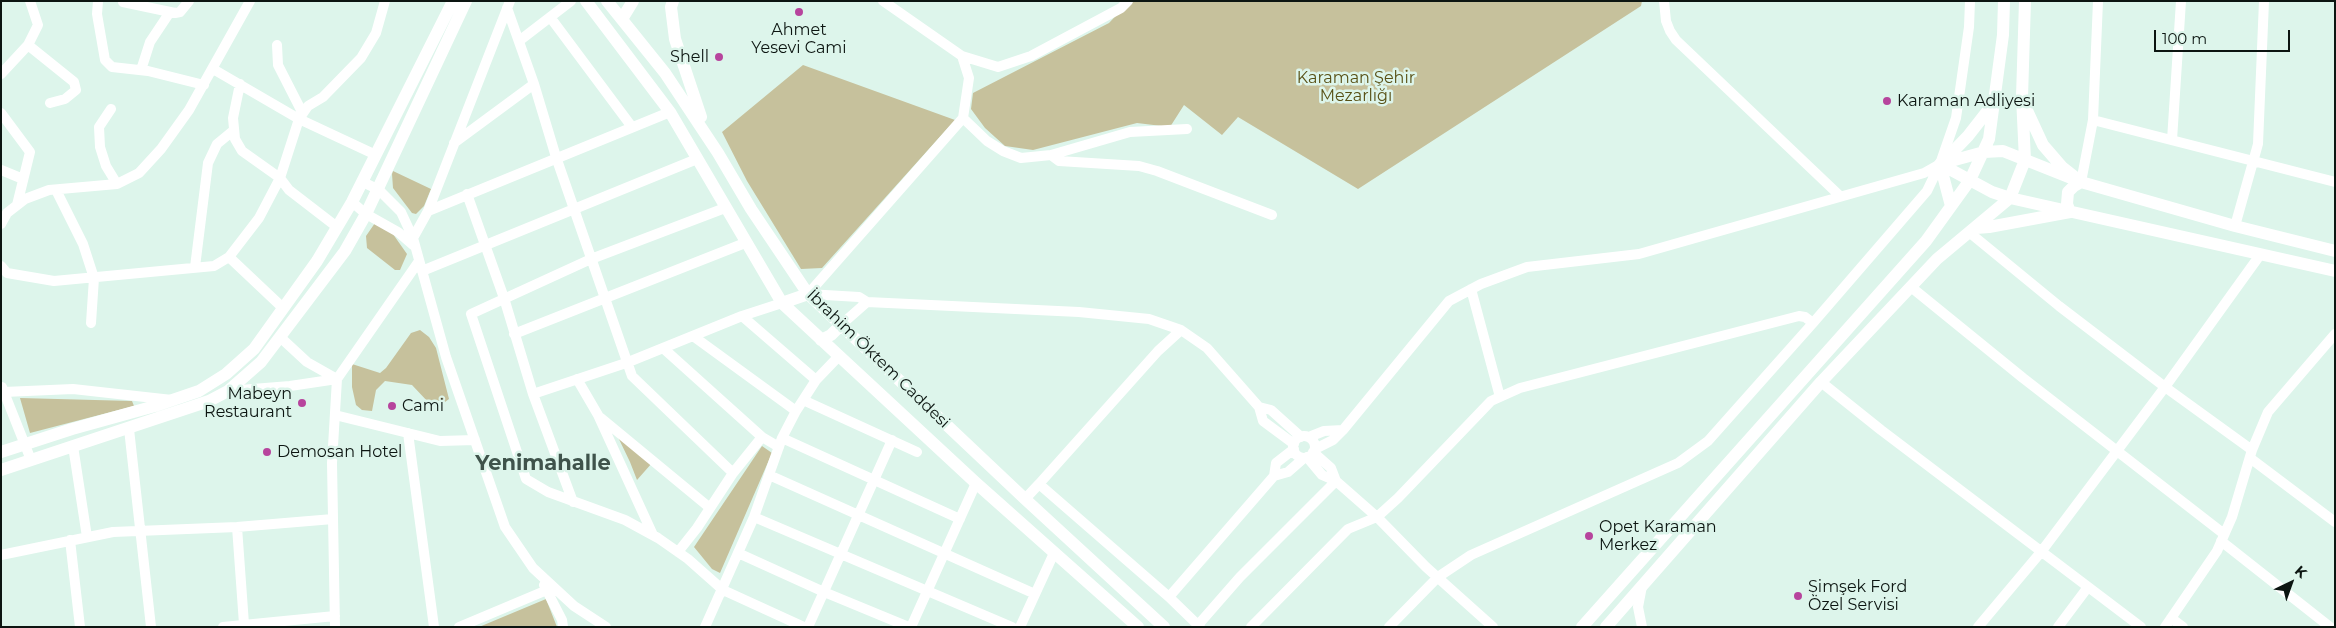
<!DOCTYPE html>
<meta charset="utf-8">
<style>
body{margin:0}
#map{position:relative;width:2336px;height:628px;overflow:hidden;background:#ddf5eb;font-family:Montserrat,sans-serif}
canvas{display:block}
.frame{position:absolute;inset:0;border:2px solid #0c1511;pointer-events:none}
.north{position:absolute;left:2266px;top:558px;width:50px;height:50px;-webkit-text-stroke:4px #ddf5eb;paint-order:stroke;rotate:42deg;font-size:14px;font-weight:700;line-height:20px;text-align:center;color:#0c1511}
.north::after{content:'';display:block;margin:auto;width:18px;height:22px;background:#0c1511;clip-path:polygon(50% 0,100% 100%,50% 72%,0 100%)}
.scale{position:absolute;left:2154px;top:30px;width:136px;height:22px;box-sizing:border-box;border:2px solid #0c1511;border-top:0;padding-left:6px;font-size:15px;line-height:18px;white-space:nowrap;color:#0c1511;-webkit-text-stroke:4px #ddf5eb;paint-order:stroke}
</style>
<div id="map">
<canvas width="2336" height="628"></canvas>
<div class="frame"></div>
<div class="north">K</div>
<div class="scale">100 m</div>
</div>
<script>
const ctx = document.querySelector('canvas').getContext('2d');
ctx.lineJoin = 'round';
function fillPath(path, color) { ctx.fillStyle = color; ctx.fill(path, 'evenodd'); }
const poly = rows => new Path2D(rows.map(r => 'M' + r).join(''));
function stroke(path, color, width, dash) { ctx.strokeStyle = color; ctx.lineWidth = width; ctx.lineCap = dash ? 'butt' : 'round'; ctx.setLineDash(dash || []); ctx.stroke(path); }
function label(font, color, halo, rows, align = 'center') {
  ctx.font = font + ' Montserrat,sans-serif'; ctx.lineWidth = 5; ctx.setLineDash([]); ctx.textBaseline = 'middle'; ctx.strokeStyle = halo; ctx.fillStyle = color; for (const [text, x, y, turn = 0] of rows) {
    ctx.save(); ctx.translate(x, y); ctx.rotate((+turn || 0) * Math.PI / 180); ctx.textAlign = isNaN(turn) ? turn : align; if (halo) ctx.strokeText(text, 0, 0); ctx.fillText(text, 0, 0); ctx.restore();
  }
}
fillPath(poly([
 [1130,1,1642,1,1641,6,1358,189,1238,117,1222,135,1184,105,1170,127,1137,123,1033,150,1005,146,985,128,971,109,973,93,1109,23],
 [803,65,955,120,822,268,801,269,747,181,722,132],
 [393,171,431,189,424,206,416,214,412,213,393,188,392,174],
 [375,223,388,227,407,254,400,270,395,270,367,248,366,236],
 [420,330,429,337,436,348,449,399,437,408,429,403,412,385,385,381,376,390,372,411,362,410,356,405,352,387,352,364,380,373,386,368,411,333],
 [20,398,132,401,134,406,30,433],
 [617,435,652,463,637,480,630,462],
 [762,446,772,453,720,573,712,569,694,547],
 [546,599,557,627,479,627]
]), '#c6c19c');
stroke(poly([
 [98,1,97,14,105,60,112,67,148,71,204,85],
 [1664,1,1666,21,1670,31,1676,40,1840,196],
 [123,2,175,13,180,12,189,1],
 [507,8,534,84,556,157,632,376,733,473],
 [550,17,632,127],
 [519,41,571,1],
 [28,45,74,82,76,90,65,99,50,103],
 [277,45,278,65,302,112],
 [962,56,998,67,1031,56,1121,8,1128,1],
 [213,69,299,119,280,178,289,190,337,227],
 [141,70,150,42,170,12],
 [1,74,28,45,38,25,30,1],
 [111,109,99,127,100,147,106,166,117,184],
 [1,113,30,152,17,205],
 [963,118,987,141,1003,151,1021,158,1051,155,1130,132,1187,129],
 [2093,120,2335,182],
 [2172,140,2181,1],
 [454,143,534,84],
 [376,155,299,119,308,106,323,97,361,58,376,33,385,1],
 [1051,155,1059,161,1139,166,1157,171,1272,215],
 [1,170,23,179],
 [363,182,379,190,401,212,413,238,446,357,505,527,533,568,574,606,606,627],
 [2081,182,2093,120,2098,1],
 [56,190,83,244,94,278,91,323],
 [467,194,504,298,533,394,573,502],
 [352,202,366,214,398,232,413,245],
 [725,208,591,259,471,314,526,479,548,492,625,520,658,538,688,559,723,590,804,627],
 [428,211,510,1],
 [1,224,7,213,25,199,49,190,117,184,139,173,161,149,189,110,250,1],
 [2235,226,2258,144,2264,1],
 [1970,233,2059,306,2165,387,2252,450],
 [413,238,428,211,670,112],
 [229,257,283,308],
 [1,266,7,273,54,281,214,266,229,257,259,218,280,178,242,151,235,139,233,118,240,84],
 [195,267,208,163,217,144,234,130],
 [422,271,697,159],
 [1911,287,2023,378,2224,534],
 [1471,289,1500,397],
 [808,294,859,297,867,302,1079,312,1149,319,1181,330,1207,348,1259,407,1263,421,1294,444],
 [808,294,963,118,969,78,962,56,883,1],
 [742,316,816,380],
 [842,324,867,302],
 [514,334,745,243],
 [693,336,796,411],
 [280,337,307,362,337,379,332,463,335,627],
 [663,348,762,437,779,447],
 [577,379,598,415,653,535],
 [1821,382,1881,430,2141,627],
 [2,387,31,460],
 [228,391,290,386,337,379,419,261],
 [4,392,73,389,172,400],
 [533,394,626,363,742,316,782,303],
 [803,400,917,452],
 [1259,407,1271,410,1301,437],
 [335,415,440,441,475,440],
 [601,418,710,508],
 [129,429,151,627],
 [408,433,434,627],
 '1293 447a11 11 0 1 1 22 0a11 11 0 1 1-22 0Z',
 [1309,437,1324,431,1343,430],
 [782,438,960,519],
 [73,446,87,537],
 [1315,449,1333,440,1343,430,1449,301,1481,284,1527,267,1639,254,1924,173,1940,164],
 [1313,452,1331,468,1336,481],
 [1307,457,1322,475,1336,481,1377,517,1426,567,1493,627],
 [2250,458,2335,522],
 [769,475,1035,594],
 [1274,476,1288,472,1304,458],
 [1039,484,1158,351,1181,330],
 [1025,499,1039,484,1169,597,1274,476,1276,463,1294,449],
 [754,517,1012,627],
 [237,527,244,624],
 [70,540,80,627],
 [2221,541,2330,627],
 [678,552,697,528,733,473,762,437],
 [738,553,824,592,909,627],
 [1,555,113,532,237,527,333,519],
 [544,585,562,620,563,627],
 [1169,597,1200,627],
 [2171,618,2183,627],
 [1198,625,1240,577,1336,481],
 [223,627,335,616],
 [459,627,547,590],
 [705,627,754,517,782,438,796,411,816,380,839,356],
 [808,627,892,440],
 [911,627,976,483],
 [1020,627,1054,553],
 [1251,627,1348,529,1377,517,1398,498,1491,401,1520,388,1799,316,1805,317,1813,323],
 [1389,627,1438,577,1471,555,1678,463,1708,441,1813,323,1927,191,1940,164,1956,118,1969,27,1970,1],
 [1642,627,1638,607,1642,586],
 [1978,627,2041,552,2165,387,2260,255],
 [2058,627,2088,587],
 [2165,627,2217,551,2232,517,2252,450,2268,412,2335,334]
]), '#fff', 10);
stroke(poly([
 [586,1,670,112,782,303,976,483,1138,627],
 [607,1,665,73,718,153,751,209,808,294,1025,499,1164,627],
 [673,1,671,7,675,39,701,117],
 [622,19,633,1],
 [1942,163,1968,136,1993,104],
 [1940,164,1984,152,2003,151,2081,182,2235,226,2335,251],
 [1940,164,1992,192,2010,198,2335,271],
 [1940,164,1951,206],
 [1976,228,1989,227,2070,212,2067,204,2068,192,2074,186,2081,182,2062,167,2043,145,2025,106],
 [782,303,808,294],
 [821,340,831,335,842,324],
 [1,452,72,429,155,406,199,391,226,374,254,349,317,261,352,202,453,1],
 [1,470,209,401,228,391,261,362,345,251,366,214,466,1],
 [1582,627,1926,241,1970,180,1989,139,2003,35,2004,1],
 [1606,627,1821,382,1937,259,2010,198,2025,160,2022,97,2025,1]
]), '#fff', 12);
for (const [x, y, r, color] of [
 [799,12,5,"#b7449d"],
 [719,57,5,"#b7449d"],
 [1887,101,5,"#b7449d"],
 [302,403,5,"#b7449d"],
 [392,406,5,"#b7449d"],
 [267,452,5,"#b7449d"],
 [1589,536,5,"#b7449d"],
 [1798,596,5,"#b7449d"]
]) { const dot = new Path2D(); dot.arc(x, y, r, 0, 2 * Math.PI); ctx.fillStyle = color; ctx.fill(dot); stroke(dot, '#ddf5eb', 2); }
label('16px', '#0c1511', '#ddf5eb', [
 ["Ahmet",799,30,"center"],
 ["Yesevi Cami",799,48,"center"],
 ["Shell",709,57,"right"],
 ["Karaman Adliyesi",1897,101],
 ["Mabeyn",292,394,"right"],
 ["Restaurant",292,412,"right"],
 ["Cami",402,406],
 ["Demosan Hotel",277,452],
 ["Opet Karaman",1599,527],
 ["Merkez",1599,545],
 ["Şimşek Ford",1808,587],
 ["Özel Servisi",1808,605]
], 'left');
label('16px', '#585015', '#ddf5eb', [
 ["Karaman Şehir",1356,78],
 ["Mezarlığı",1356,96]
]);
label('16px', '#0c1511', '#ddf5eb', [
 ["İbrahim Öktem Caddesi",878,359,44]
]);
label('bold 21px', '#3f534b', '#ddf5eb', [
 ["Yenimahalle",543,464]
]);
</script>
